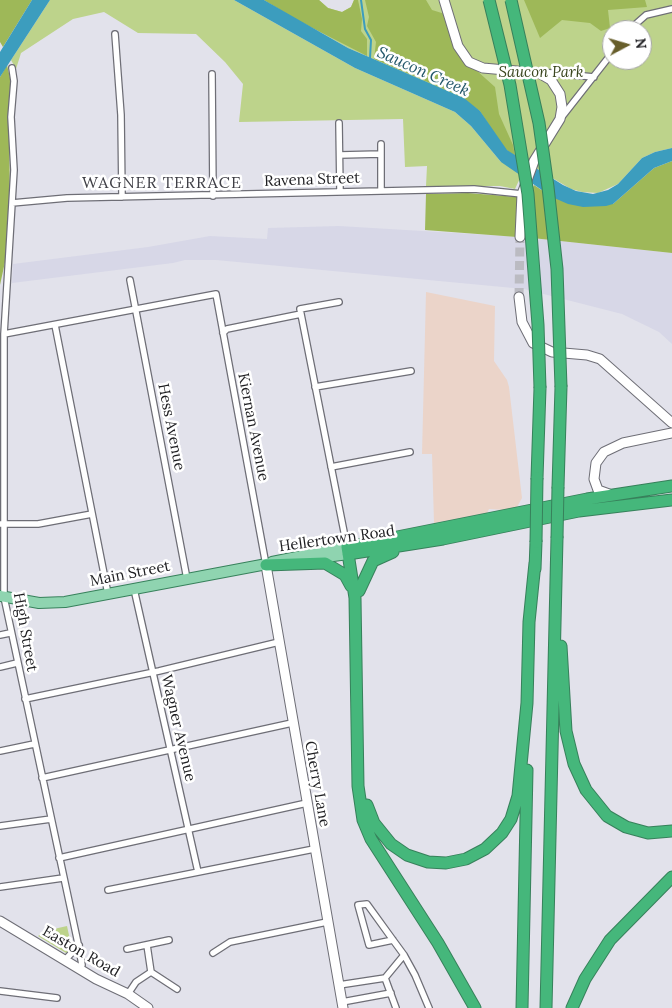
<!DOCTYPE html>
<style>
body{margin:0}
#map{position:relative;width:672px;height:1008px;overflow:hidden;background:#e2e2eb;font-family:Lora,serif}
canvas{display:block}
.north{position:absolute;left:602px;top:20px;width:50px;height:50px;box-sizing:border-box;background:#fff;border:1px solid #a5a5a6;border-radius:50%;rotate:84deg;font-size:14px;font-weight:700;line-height:20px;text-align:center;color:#1d1d20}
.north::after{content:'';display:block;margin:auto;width:18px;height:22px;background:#675e2b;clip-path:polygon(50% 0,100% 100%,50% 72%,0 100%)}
</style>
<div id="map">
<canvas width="672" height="1008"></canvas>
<div class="north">N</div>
</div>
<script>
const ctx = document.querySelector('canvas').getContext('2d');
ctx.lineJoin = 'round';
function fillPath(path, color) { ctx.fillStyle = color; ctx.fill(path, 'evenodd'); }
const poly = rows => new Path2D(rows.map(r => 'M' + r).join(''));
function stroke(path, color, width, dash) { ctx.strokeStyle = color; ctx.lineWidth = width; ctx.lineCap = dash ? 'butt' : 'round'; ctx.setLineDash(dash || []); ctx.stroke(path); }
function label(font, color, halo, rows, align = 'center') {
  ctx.font = font + ' Lora,serif'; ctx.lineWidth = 5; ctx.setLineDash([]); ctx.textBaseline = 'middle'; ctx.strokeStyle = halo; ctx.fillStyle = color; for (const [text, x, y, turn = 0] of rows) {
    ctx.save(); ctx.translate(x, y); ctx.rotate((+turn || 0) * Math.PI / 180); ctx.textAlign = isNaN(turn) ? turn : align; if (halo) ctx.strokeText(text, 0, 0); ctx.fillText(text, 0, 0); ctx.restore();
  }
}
fillPath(poly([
 [426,292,495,306,494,361,507,380,509,387,522,498,517,507,506,510,489,509,487,513,434,523,432,454,422,454]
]), '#ebd4c9');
fillPath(poly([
 [339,226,523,237,672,253,672,344,659,332,622,314,524,289,216,260,185,260,173,263,12,283,13,264,148,247,210,236,267,239,268,228]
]), '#d7d7e7');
fillPath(poly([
 [50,0,234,0,355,68,455,112,471,126,501,162,511,154,422,80,348,48,264,0,319,0,328,8,342,12,351,7,354,0,672,0,672,148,655,152,642,158,618,184,598,193,582,192,571,189,527,163,515,189,500,186,426,186,427,166,405,167,403,119,239,122,243,84,225,62,196,34,138,33,104,12,73,19,21,53,16,69,11,60],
 [612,30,642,30,642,60,612,60],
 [67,926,72,949,66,953,38,936,45,931]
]), '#bdd38b');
fillPath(poly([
 [0,0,32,0,3,47,0,42],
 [264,0,319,0,328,8,342,12,351,7,354,0,358,0,362,19,361,31,367,39,367,56,295,19],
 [365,0,426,0,432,10,445,14,456,52,495,87,499,114,513,145,515,156,504,148,480,111,458,95,374,59,376,42,367,26,369,17],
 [524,0,645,0,647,7,608,10,610,28,601,31,590,23,562,20,540,38],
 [7,65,11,82,9,118,10,207,5,262,0,285,0,77],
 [672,161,672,253,523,237,527,200,534,185,552,197,613,204,654,168],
 [468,193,518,197,517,237,425,230,426,194]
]), '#9eb858');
fillPath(poly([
 [32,0,50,0,0,77,0,52],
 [234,0,264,0,348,48,464,98,480,111,507,150,563,185,576,191,593,194,608,190,618,184,642,158,655,152,672,148,672,161,654,168,613,204,606,206,583,207,568,204,552,197,501,162,471,126,455,112,355,68]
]), '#3c9dbe');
stroke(poly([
 [361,0,365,29,371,40,370,58]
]), '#3c9dbe', 2);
stroke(poly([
 [519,297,520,237]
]), '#bbbbc2', 9, [9, 4.5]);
const street = poly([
 [629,30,646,15,672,9],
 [115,34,121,115,122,197],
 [12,68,14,81,11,117,14,170,4,334,4,597,79,948,82,965,80,969],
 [541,72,594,77],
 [212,74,213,196],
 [561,118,612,53],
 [339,123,340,192],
 [340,155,381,154],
 [381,191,381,144],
 [12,203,67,198,426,190,474,189,522,194],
 [130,280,187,579],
 [339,302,300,309,347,547],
 [55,325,108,594],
 [223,333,227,329,301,314],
 [4,334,216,294,266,565],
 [315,387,411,371],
 [331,467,410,452],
 [0,524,38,524,92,514],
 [134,589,198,872],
 [0,635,10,633],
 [0,667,17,663],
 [25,699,159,671,279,642],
 [0,751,34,744],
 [42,778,292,723],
 [0,826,51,819],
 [59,858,307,803],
 [0,887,63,878],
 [108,890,314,849],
 [127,949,169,940],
 [213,953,230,942,327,922],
 [404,955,415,975,429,1008],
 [65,960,79,945],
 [151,972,177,989],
 [385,978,396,1008],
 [339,985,385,978,404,955,393,940,367,904,358,905,369,945,393,940],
 [0,991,57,998],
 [128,994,136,982,151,972,147,945],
 [342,1002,391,993]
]);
const secondary = poly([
 [444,0,458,46,469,62,483,68,539,73,551,80,560,94,562,107,560,119,534,161,522,194,520,237],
 [519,297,522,322,533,343,552,352,587,355,600,359,672,423],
 [609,494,598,490,594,479,596,463,604,452,623,443,672,433],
 [266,565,343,1008],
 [0,921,96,979,128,994,148,1008]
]);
const primary = poly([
 [311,559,348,554],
 [272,562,347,547],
 [0,596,39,603,65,602,272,563]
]);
const highway = poly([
 [537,478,540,388],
 [558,487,561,387],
 [348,554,443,539,579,511,672,500],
 [266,565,325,563,345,575,351,586],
 [535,569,536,542],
 [359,591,373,561,393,552],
 [561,646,566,731,574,764,586,790,607,816,626,827,648,833,672,831],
 [367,805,374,823,391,844,407,855,428,862,446,863,466,859,485,849,502,833,511,819,518,796,527,703,529,622,535,563],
 [475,1008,438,943,371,839,363,820,358,786,355,598,347,547,587,499,672,486],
 [522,1008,527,770],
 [546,1008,557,538],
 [572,1008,585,979,610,940,672,877]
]);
stroke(street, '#6e6e76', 8);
stroke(secondary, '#6e6e76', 11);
stroke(primary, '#37815b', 12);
stroke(highway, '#37815b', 13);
stroke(street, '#fff', 5.5);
stroke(secondary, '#fff', 9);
stroke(primary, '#8fd4b0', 10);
stroke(highway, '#45b77b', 11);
const highwayBridge = poly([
 [489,0,510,85,528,194,538,325,540,388],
 [511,0,539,123,548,187,557,269,561,387],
 [557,538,558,487],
 [536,542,537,478]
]);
stroke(highwayBridge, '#37815b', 13, []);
stroke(highwayBridge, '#45b77b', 11);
label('italic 15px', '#3a461e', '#fff', [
 ["Saucon Park",541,73]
]);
label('15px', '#1d1d20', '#fff', [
 ["Ravena Street",312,180,-2],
 ["Hess Avenue",171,427,79],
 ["Kiernan Avenue",253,427,79],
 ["Hellertown Road",337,539,-8],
 ["Main Street",130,574,-11],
 ["High Street",25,632,80],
 ["Wagner Avenue",178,728,77],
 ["Cherry Lane",317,784,80],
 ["Easton Road",81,952,30]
]);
label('italic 16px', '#23576a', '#fff', [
 ["Saucon Creek",423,72,24]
]);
ctx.letterSpacing = '1px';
label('16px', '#3f3f46', '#fff', [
 ["WAGNER TERRACE",162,183]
]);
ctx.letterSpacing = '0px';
</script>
